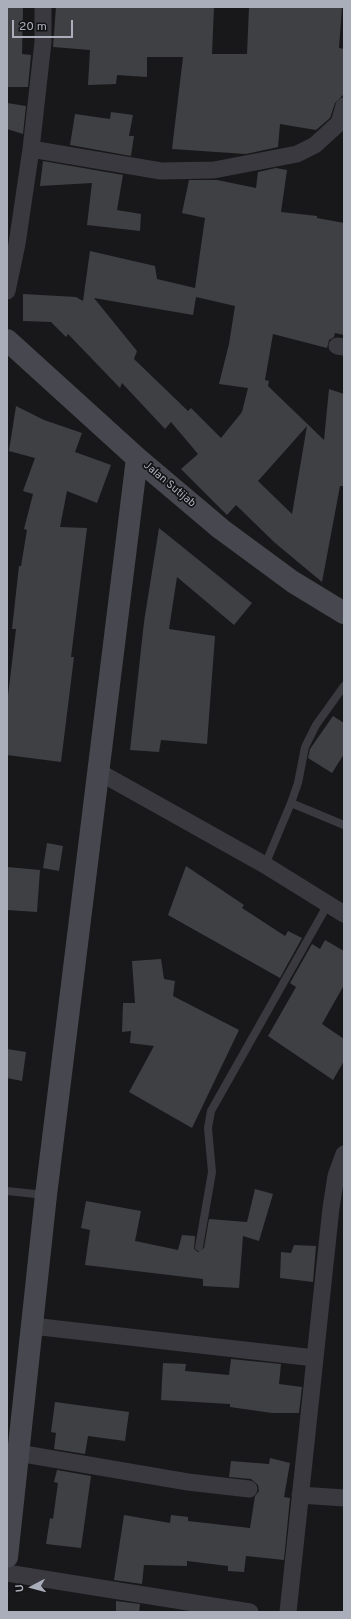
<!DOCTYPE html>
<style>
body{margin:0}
#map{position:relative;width:351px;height:1619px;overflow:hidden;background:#18181a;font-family:Overpass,sans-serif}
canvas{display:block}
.frame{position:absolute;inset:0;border:8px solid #aaadba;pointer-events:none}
.north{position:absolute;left:12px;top:1567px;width:40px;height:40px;-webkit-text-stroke:3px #131315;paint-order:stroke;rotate:264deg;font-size:11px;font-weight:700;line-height:16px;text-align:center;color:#aaadba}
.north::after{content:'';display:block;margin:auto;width:14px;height:18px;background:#aaadba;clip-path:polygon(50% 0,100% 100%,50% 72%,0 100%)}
.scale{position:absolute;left:12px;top:20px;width:61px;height:18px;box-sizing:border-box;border:2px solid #aaadba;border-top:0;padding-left:5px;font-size:12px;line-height:14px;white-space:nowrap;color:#aaadba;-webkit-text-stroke:3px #131315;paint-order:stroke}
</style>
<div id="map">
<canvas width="351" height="1619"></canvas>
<div class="frame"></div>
<div class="north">U</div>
<div class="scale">20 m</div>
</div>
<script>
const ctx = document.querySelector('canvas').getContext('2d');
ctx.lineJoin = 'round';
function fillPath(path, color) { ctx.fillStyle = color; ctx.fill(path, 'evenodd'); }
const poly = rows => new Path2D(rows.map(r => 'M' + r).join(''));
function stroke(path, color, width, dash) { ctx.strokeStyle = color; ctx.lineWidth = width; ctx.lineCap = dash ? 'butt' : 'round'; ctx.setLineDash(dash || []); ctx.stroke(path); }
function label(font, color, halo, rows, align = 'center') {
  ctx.font = font + ' Overpass,sans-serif'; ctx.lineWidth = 3.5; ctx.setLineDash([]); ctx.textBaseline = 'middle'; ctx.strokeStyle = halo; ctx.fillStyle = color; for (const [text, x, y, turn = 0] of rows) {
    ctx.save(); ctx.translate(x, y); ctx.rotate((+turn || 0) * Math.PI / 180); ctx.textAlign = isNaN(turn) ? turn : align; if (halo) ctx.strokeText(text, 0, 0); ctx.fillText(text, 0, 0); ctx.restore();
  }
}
fillPath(poly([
 [7,7,23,7,22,54,31,55,28,87,7,87],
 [56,7,214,7,212,54,247,54,249,7,342,7,339,48,344,49,344,94,335,103,330,118,316,130,280,124,278,147,246,154,172,149,183,57,147,57,147,77,117,75,116,84,88,85,90,50,53,47],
 [7,103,26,106,23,134,7,129],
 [111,112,133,115,129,136,134,136,131,156,70,145,75,114,110,119],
 [43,161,123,175,117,210,141,214,140,231,87,225,92,183,40,186],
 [276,168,287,170,281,212,317,216,317,218,344,223,344,335,335,333,334,337,329,340,327,348,273,334,265,380,269,381,268,386,324,440,329,389,344,394,344,486,340,486,322,582,274,542,236,505,227,515,181,469,198,454,171,422,165,429,122,383,120,388,68,334,66,337,51,322,23,321,23,294,76,297,83,301,90,251,155,266,157,279,195,288,205,218,182,213,189,180,217,180,256,188,258,172],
 [196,297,235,306,229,344,219,384,248,388,242,412,221,438,191,408,188,411,134,359,137,351,94,298,193,315],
 [307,426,292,514,258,481],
 [16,406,44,420,82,433,75,452,111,465,97,503,67,491,60,527,87,528,71,657,74,657,61,762,7,755,7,704,16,629,12,629,19,566,21,566,27,530,24,529,33,494,23,491,35,458,9,451],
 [159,528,252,603,234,625,177,577,169,629,215,636,207,744,161,740,159,752,130,750,144,622],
 [333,716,344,723,344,754,332,773,308,758,310,749],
 [47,843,63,846,59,871,43,868],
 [186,866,244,905,242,908,285,936,288,931,302,938,280,978,168,915],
 [7,867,40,870,37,912,7,910],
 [325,940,344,951,344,985,322,1024,344,1039,344,1061,333,1080,268,1036,296,987,290,983,312,944,320,949],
 [161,959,164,979,175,981,173,996,239,1030,192,1128,129,1092,154,1046,130,1043,131,1031,122,1032,123,1003,135,1003,132,961],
 [7,1049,26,1052,22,1081,7,1078],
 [255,1189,273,1194,259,1241,243,1236,239,1288,203,1286,203,1279,85,1265,90,1230,81,1228,86,1201,141,1211,135,1241,178,1250,182,1235,195,1236,194,1249,198,1252,204,1248,209,1219,247,1222],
 [294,1245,316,1246,313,1282,280,1278,281,1252,291,1253],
 [231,1359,281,1364,279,1384,302,1387,299,1413,272,1413,230,1407,230,1404,161,1400,163,1363,186,1364,185,1371,229,1375],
 [55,1402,129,1412,125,1441,88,1436,85,1454,54,1449,56,1433,51,1432],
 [270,1458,290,1463,284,1497,290,1498,284,1560,246,1556,244,1572,228,1571,228,1566,187,1561,187,1566,144,1565,142,1584,114,1580,124,1515,170,1523,171,1515,188,1517,188,1521,250,1528,255,1496,259,1491,258,1485,251,1479,229,1477,231,1461,269,1464],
 [57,1470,91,1476,81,1548,46,1544,50,1518,53,1519,58,1483,54,1482],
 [116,1601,140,1604,139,1612,116,1612]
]), '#3f4044');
stroke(poly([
 [291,803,344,825],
 [265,865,291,803,298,783,305,747,316,725,344,686],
 [7,1191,45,1195],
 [199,1247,212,1172,208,1128,211,1111,328,904]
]), '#39393f', 8);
stroke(poly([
 [31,149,161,171,214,170,297,154,315,145,339,123,344,106],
 [7,291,17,244,31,149,43,42,43,7],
 [337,346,344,347],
 [99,772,265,865,344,914],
 [32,1326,315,1358],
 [18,1453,188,1482,249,1489],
 [300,1495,344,1498],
 [7,1573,250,1612],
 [288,1612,331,1208,336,1176,344,1154]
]), '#39393f', 17);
stroke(poly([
 [7,340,137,458,221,529,293,582,344,613],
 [7,1557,46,1195,137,458]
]), '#47484f', 22);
label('11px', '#aaadba', '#131315', [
 ["Jalan Sutijab",169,485,40]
]);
</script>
